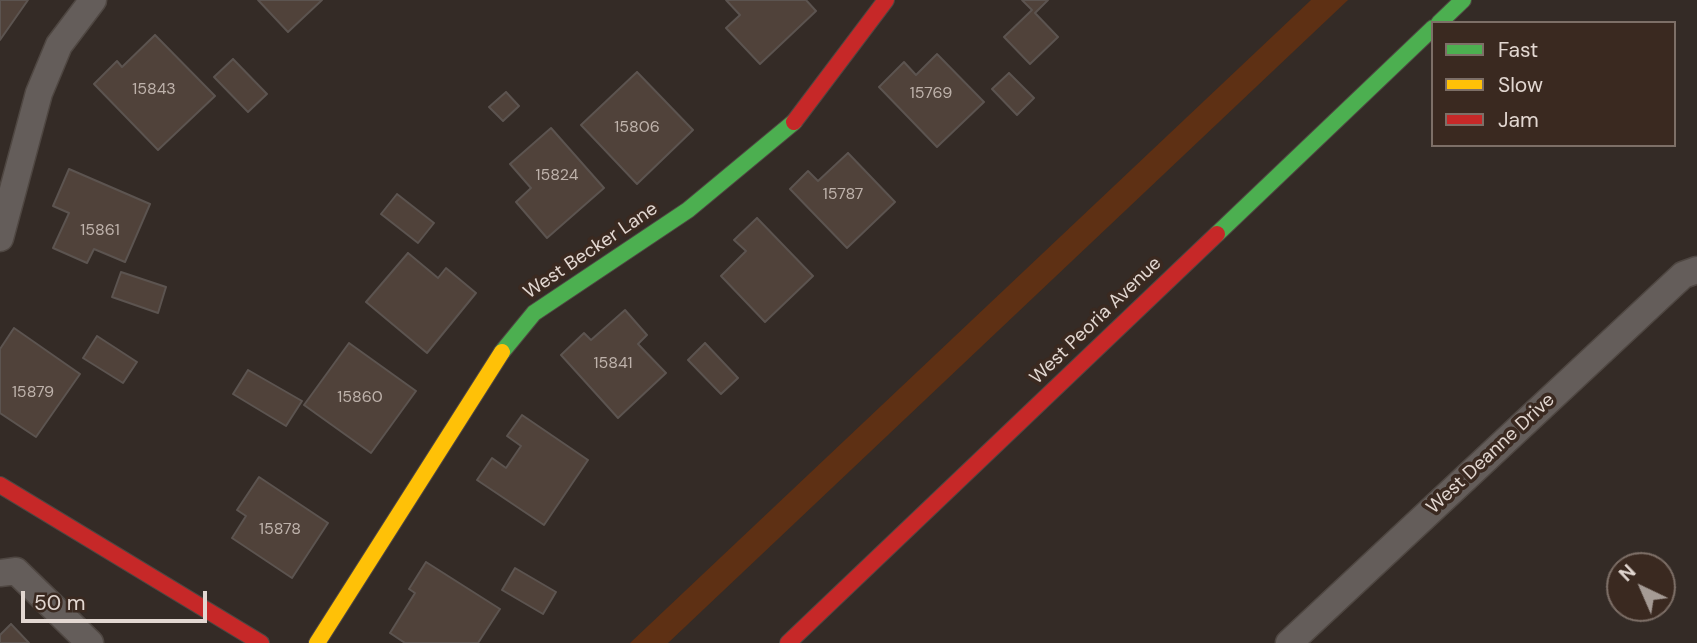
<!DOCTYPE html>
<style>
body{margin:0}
#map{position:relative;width:1697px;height:643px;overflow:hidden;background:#342b26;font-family:"DM Sans",sans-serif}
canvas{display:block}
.legend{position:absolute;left:1431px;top:21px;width:245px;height:126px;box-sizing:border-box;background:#3a2920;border:2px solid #7d6f67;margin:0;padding:9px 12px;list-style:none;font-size:21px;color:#e2d7d1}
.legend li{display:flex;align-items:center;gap:14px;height:35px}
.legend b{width:35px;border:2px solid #7d6f67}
.north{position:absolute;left:1606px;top:552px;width:70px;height:70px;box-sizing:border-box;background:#3a2920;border:2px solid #7d6f67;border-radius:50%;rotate:316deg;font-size:19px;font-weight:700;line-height:28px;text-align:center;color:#e2d7d1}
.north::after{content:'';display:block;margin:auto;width:24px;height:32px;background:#a59b95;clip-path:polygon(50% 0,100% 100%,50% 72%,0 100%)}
.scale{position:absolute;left:21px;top:591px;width:186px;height:32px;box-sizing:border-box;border:4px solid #e2d7d1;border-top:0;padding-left:9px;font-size:21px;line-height:24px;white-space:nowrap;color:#e2d7d1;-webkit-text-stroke:5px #3a2920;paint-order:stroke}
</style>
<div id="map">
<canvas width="1697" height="643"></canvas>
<ul class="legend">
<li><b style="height:9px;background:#4caf50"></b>Fast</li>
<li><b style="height:9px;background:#ffc107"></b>Slow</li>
<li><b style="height:9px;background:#c62828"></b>Jam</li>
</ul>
<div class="north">N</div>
<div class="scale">50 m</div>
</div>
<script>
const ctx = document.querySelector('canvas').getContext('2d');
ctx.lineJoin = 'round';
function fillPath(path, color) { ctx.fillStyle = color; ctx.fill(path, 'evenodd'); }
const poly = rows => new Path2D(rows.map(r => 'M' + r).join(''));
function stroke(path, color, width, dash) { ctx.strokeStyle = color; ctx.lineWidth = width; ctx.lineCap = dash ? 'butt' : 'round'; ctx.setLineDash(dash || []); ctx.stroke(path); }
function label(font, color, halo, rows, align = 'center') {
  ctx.font = font + ' "DM Sans",sans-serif'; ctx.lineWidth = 7; ctx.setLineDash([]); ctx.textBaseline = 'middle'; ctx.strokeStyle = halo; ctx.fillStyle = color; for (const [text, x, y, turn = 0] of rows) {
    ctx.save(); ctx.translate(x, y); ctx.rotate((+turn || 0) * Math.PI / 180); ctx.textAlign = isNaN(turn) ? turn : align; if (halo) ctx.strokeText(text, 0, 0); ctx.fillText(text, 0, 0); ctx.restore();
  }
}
fillPath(poly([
 [1311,0,1348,0,668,643,630,643]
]), '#5e3014');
const building = poly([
 [0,0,28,0,0,40,0,0],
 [258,0,322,0,288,32,258,0],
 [726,0,806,0,816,11,760,64,726,28,740,15,726,0],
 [1022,0,1048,0,1035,13,1058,37,1030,64,1004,37,1032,10,1022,0],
 [155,35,215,96,158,150,94,84,117,61,122,67,155,35],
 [937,54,984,102,937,147,879,87,904,62,916,75,937,54],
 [233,59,267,94,248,112,214,77,233,59],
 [637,72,693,130,637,184,581,125,637,72],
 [1009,73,1034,98,1017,115,992,89,1009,73],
 [506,92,519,106,503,121,489,107,506,92],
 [551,128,604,188,547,238,516,202,531,188,510,164,551,128],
 [848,153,895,202,847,248,790,189,808,171,818,181,848,153],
 [69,169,150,204,125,262,94,249,87,263,53,248,69,213,53,206,69,169],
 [397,194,434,223,418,243,381,214,397,194],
 [757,218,813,276,765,322,721,276,746,251,734,240,757,218],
 [408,253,438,278,446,268,476,293,427,353,366,302,408,253],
 [121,272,166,287,158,313,112,297,121,272],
 [625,310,647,335,638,344,666,373,618,418,561,355,584,333,591,340,625,310],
 [14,328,80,374,36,437,0,413,0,349,14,328],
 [97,336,137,362,123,383,83,358,97,336],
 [349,343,416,391,371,453,304,405,349,343],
 [705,343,738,378,721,394,688,360,705,343],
 [248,370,302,401,286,426,233,394,248,370],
 [522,415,588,460,544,525,477,480,492,458,506,468,521,446,507,436,522,415],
 [259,477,328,523,292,578,232,538,246,516,237,510,259,477],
 [426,562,500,609,478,643,405,643,390,633,415,593,409,589,426,562],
 [515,568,556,592,543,614,502,590,515,568],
 [11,624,29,643,0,643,0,635,11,624]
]);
fillPath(building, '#50423a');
stroke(building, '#5c5450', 2);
const street = poly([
 [0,238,39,93,59,45,93,0],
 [0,573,16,571,90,643],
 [1289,643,1683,275,1697,270]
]);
const fast = poly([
 [1439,23,1463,0],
 [1217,234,1433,28],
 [502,352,534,313,688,210,794,122]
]);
const slow = poly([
 [317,643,502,352]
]);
const jam = poly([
 [794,122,886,0],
 [0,485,261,643],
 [788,643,1217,234]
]);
stroke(street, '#4f4742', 29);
stroke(fast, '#4f4742', 18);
stroke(slow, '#4f4742', 18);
stroke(jam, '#4f4742', 18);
stroke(street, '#645d5a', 26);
stroke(fast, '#4caf50', 16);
stroke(slow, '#ffc107', 16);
stroke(jam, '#c62828', 16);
label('16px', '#beb2ab', null, [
 ["15843",154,90],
 ["15769",931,94],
 ["15806",637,128],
 ["15824",557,176],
 ["15787",843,195],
 ["15861",100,231],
 ["15841",613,364],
 ["15879",33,393],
 ["15860",360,398],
 ["15878",280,530]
]);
label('19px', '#e2d7d1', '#3a2920', [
 ["West Becker Lane",591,251,-34],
 ["West Peoria Avenue",1096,321,-44],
 ["West Deanne Drive",1491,454,-43]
]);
</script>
